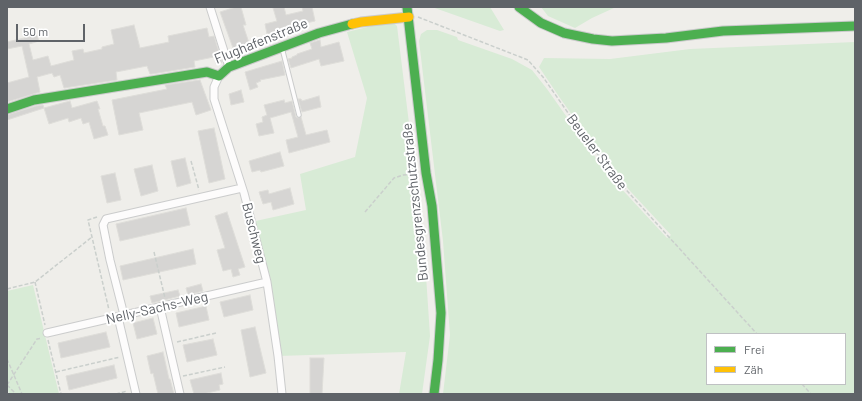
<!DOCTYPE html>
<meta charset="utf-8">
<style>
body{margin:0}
#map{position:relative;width:862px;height:401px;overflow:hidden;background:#efeeea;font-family:Barlow,sans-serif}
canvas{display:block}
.frame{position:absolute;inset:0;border:8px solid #5f6368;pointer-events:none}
.legend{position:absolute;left:706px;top:333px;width:140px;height:52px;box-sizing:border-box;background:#fff;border:1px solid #bfc1c3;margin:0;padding:5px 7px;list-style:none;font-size:12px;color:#5f6368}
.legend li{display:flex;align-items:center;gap:8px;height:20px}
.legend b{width:20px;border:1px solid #bfc1c3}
.scale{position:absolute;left:16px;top:24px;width:69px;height:18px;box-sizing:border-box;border:2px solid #5f6368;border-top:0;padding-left:5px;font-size:12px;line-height:14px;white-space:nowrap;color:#5f6368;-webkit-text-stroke:3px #fff;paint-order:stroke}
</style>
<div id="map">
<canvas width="862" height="401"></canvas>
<div class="frame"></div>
<ul class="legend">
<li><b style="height:5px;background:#4caf50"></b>Frei</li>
<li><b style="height:5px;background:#ffc107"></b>Zäh</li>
</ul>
<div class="scale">50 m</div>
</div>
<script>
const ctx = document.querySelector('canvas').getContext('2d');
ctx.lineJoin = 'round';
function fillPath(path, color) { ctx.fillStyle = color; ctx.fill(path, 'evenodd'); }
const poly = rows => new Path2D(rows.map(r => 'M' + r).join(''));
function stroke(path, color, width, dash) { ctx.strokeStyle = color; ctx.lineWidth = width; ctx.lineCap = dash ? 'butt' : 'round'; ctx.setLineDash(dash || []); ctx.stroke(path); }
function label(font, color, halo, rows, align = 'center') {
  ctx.font = font + ' Barlow,sans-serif'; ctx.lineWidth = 4; ctx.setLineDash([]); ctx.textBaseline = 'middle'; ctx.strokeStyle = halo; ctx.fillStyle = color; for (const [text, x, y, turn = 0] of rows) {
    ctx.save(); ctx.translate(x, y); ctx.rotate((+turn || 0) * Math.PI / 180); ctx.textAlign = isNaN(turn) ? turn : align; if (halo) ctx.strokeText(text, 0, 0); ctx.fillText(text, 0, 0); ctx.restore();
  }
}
fillPath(poly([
 [432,7,490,7,504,30,500,31],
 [541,7,616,7,592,18,575,28,548,16],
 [392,21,397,26,424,245,430,336,422,394,399,394,406,352,278,356,267,282,251,222,306,210,300,174,355,157,367,98,347,32],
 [427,30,437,30,457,37,458,40,512,59,532,70,547,89,605,171,667,238,671,235,631,192,607,164,560,98,539,67,544,58,610,59,690,49,855,42,855,394,443,394,450,335,443,241,419,41,421,34],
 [707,334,845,334,845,384,707,384],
 [33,285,59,394,9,394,7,385,7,291]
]), '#d8ebd6');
const building = poly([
 [236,7,241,7,246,25,243,25,249,43,233,48,220,12,236,7],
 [279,7,284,7,286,15,303,11,302,7,312,7,315,21,289,27,290,30,272,34,271,33,267,34,265,24,277,21,273,8,279,7],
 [134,25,140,48,169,42,168,36,207,28,209,37,214,36,222,62,216,64,214,57,194,61,195,67,152,74,150,74,147,66,116,72,117,80,64,88,60,75,54,77,52,73,37,77,40,92,7,102,7,83,29,77,22,46,7,49,7,42,37,35,39,41,29,44,33,60,48,56,51,66,74,60,72,51,83,49,84,53,102,49,102,47,114,44,111,30,134,25],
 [320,40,321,47,339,42,344,61,321,66,319,59,291,68,288,59,292,58,292,57,297,55,297,54,312,49,310,43,320,40],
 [282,61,285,75,260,80,261,81,256,83,258,87,250,90,245,72,282,61],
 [200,80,211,110,196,115,192,102,139,113,143,130,119,135,112,100,167,89,165,85,200,80],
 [241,90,244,102,231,105,229,94,241,90],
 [319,96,321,107,302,112,298,99,301,99,302,101,319,96],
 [284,100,285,103,292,101,296,117,298,118,301,117,306,135,327,130,330,142,289,153,286,140,298,137,291,112,270,118,274,133,259,136,256,124,263,122,262,117,267,115,264,105,284,100],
 [70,101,72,108,97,101,100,109,98,109,103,126,105,126,108,135,94,139,89,122,83,124,81,118,69,122,68,118,49,124,44,108,7,120,7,115,36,106,43,105,44,108,70,101],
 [214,128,225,179,209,183,198,131,214,128],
 [280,152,284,166,261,172,260,170,252,172,249,161,280,152],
 [185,158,191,183,177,187,171,161,185,158],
 [152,165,158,191,141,196,134,169,152,165],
 [115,173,121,200,107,203,101,176,115,173],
 [290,188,294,204,273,210,271,202,263,204,259,192,268,190,269,194,290,188],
 [186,208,190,225,120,241,116,224,186,208],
 [227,212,245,267,238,269,240,275,233,277,231,269,223,271,217,250,225,248,215,216,227,212],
 [193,249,196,264,123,280,120,266,193,249],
 [201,284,203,291,188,295,186,288,201,284],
 [178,290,180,296,152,303,150,296,178,290],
 [250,295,253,310,224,317,220,302,250,295],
 [206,306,209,320,179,327,176,313,206,306],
 [153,318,157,334,137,339,133,323,153,318],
 [255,327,266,373,250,377,241,330,255,327],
 [106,332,110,347,61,358,58,343,106,332],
 [213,339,217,355,187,362,183,345,213,339],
 [163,352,169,379,170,379,174,394,158,394,153,373,151,374,147,356,163,352],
 [310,358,324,358,322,394,310,394,310,358],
 [114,365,117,378,69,390,66,376,114,365],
 [221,373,223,384,219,385,220,390,203,394,194,394,190,380,221,373]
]);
fillPath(building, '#d6d5d3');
stroke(building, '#deddd9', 1);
const lane = poly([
 [282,48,299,115]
]);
const street = poly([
 [210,7,229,67],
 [219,76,214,87,214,99,244,193,267,282,278,356,282,394],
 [160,307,180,394],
 [124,315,110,260,103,225,106,219,242,188],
 [118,317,136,394],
 [47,333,267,282]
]);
const fast = poly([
 [407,7,426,173,432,206,441,313,438,360,434,394],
 [519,7,541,23,564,33,593,39,612,41,666,38,723,31,855,26],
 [7,109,34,100,207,72,219,76,229,67,319,33,352,24]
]);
const slow = poly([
 [352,24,361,22,409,17]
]);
stroke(lane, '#cbcccc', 5.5);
stroke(street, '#cbcccc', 9);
stroke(fast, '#cacacb', 11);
stroke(slow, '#cacacb', 11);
stroke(poly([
 [418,17,528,60,543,77,589,143,619,182,757,334],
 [191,161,199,190],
 [365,212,394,178,403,175,417,174],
 [97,217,88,220,109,310],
 [154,252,165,298],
 [35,282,45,325],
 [7,289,35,282,92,237],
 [48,340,61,394],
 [177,342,216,333],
 [7,359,22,394],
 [56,372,120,357],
 [183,376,225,367],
 [802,384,811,394],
 [7,385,37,339,42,338],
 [7,385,16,394],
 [7,393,7,394],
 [116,394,127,391]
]), '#cacfcc', 1.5, [4, 2]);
stroke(lane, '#fdfcfc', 3.5);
stroke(street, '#fdfcfc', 7);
stroke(fast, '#4caf50', 9);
stroke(slow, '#ffc107', 9);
label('14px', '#5f6368', '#fff', [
 ["Flughafenstraße",261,41,-22],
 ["Beueler Straße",597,152,53],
 ["Bundesgrenzschutzstraße",415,202,-96],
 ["Buschweg",254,233,76],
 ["Nelly-Sachs-Weg",157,308,-13]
]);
</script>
